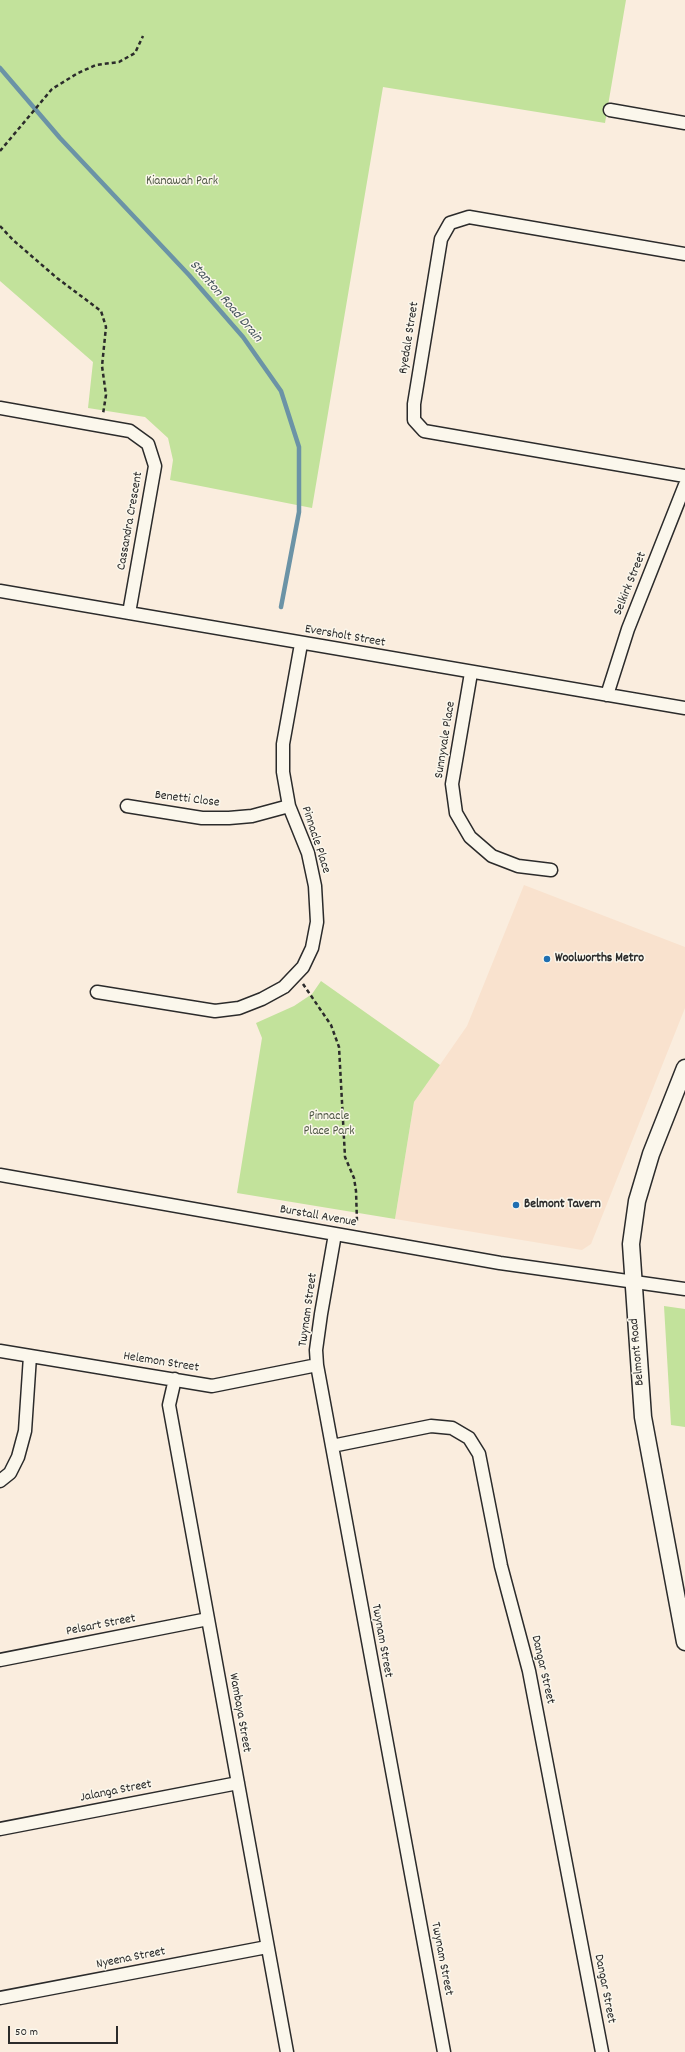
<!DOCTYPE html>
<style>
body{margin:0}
#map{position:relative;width:685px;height:2052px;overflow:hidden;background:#faedde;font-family:Dekko,sans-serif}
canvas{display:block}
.scale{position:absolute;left:8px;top:2026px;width:110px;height:18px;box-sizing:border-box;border:2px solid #2b2b2b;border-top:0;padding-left:5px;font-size:12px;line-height:14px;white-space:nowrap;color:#2b2b2b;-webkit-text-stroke:3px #fbf7ec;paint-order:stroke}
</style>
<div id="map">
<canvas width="685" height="2052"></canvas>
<div class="scale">50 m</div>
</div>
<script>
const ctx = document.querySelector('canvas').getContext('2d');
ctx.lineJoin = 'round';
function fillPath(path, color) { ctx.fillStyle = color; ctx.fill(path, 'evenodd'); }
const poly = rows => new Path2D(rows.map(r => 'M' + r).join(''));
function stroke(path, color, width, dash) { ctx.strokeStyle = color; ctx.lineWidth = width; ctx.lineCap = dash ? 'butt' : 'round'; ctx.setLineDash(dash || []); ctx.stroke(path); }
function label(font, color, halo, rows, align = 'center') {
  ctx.font = font + ' Dekko,sans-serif'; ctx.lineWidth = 3; ctx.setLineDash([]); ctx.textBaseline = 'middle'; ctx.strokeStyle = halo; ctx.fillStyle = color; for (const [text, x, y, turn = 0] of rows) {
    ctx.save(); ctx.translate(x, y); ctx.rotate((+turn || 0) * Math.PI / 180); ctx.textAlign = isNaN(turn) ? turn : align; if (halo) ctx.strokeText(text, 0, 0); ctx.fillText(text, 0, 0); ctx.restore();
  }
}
fillPath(poly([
 [524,885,685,947,685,1008,591,1244,582,1250,395,1219,414,1102,467,1026]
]), '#f9e2ce');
fillPath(poly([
 [0,0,626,0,605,123,383,87,312,508,170,480,173,460,168,438,145,417,88,408,93,362,0,281],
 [321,981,440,1065,414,1102,395,1219,237,1193,262,1038,256,1023,294,1006,312,994],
 [664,1306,685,1309,685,1427,671,1425]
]), '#c2e29b');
stroke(poly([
 [0,68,60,138,189,275,243,337,281,391,299,447,299,512,281,607]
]), '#6b93a6', 4.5);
const street = poly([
 [610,110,685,123],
 [685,254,469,217,450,223,441,239,414,404,414,420,424,431,685,476],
 [0,408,130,431,148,444,155,466,129,613],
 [0,591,685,708],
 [471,673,452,784,456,813,470,837,492,856,518,866,551,870],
 [607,695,628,629,685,485],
 [127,806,202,818,229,818,252,816,289,806],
 [97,992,215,1011,239,1008,262,999,284,987,303,967,312,948,317,922,315,886,308,853,289,806,283,772,283,744,301,644],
 [0,1175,500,1263,685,1289],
 [335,1234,321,1314,316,1350,317,1365,444,2052],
 [0,1351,212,1386,317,1365],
 [175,1379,169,1405,287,2052],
 [332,1446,431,1426,452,1428,469,1438,479,1454,501,1566,529,1671,602,2052],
 [0,1481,10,1473,18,1457,25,1431,30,1356],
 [0,1660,208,1619],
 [0,1829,238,1783],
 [0,1998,267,1947]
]);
const secondary = poly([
 [685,1068,651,1154,637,1201,631,1244,643,1417,685,1642]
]);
stroke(street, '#2b2b2b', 15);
stroke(secondary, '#2b2b2b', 19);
stroke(poly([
 [0,151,52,89,78,73,96,65,119,62,135,53,143,36],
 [0,226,13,240,57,278,101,311,106,327,102,366,106,395,103,414],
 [303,984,331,1025,339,1047,345,1157,354,1178,356,1191,357,1222]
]), '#2b2b2b', 2.5, [4, 3]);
stroke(street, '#fbf7ec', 12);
stroke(secondary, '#fbf7ec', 16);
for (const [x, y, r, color] of [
 [547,959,4,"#1f6fb2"],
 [516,1205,4,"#1f6fb2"]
]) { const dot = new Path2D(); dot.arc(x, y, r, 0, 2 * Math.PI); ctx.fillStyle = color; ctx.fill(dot); stroke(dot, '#fbf7ec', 1.5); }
label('13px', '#515947', '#fbf7ec', [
 ["Kianawah Park",182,182],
 ["Pinnacle",329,1117],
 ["Place Park",329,1132]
]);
label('13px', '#2b2b2b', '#fbf7ec', [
 ["Ryedale Street",410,338,-81],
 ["Cassandra Crescent",131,521,-80],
 ["Selkirk Street",631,584,-68],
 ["Eversholt Street",345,637,10],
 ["Sunnyvale Place",446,740,-81],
 ["Benetti Close",187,800,7],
 ["Pinnacle Place",315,840,72],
 ["Burstall Avenue",318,1217,10],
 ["Twynam Street",309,1310,-82],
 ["Belmont Road",638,1352,-95],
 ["Helemon Street",161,1363,9],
 ["Pelsart Street",101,1626,-11],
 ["Twynam Street",381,1641,80],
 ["Dangar Street",542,1670,77],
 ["Wambaya Street",239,1713,80],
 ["Jalanga Street",116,1792,-11],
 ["Nyeena Street",131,1959,-11],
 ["Twynam Street",441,1959,79],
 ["Dangar Street",604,1989,79]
]);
label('bold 13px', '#2b2b2b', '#fbf7ec', [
 ["Woolworths Metro",555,959],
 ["Belmont Tavern",524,1205]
], 'left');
label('italic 14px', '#46565e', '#fbf7ec', [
 ["Stanton Road Drain",225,302,49]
]);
</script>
